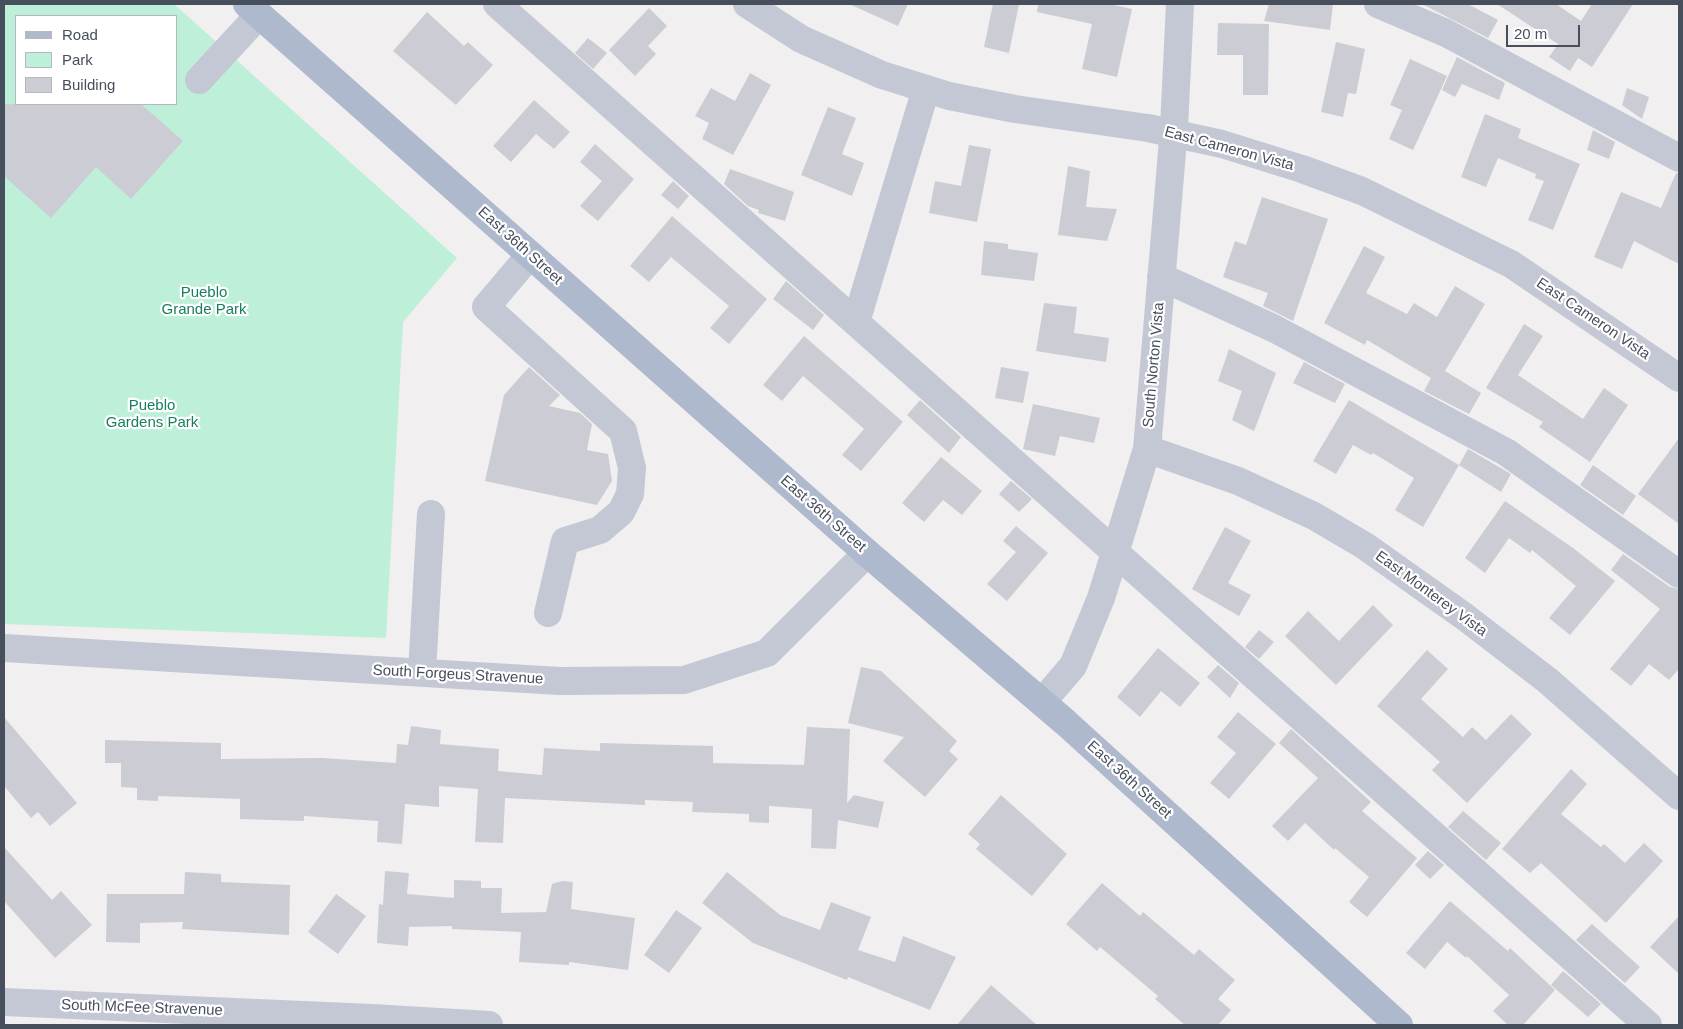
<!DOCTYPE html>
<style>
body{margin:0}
#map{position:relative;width:1683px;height:1029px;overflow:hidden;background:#f1efef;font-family:Arial,sans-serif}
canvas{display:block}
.frame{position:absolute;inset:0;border:5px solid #474e5c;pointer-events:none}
.legend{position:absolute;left:15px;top:15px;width:162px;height:90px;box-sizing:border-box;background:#fff;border:1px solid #b5b8be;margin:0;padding:6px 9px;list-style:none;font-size:15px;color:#474e5c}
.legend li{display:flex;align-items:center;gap:10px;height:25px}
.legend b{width:25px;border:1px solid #b5b8be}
.scale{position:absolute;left:1506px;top:25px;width:74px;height:22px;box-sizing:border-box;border:2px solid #474e5c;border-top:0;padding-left:6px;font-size:15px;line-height:18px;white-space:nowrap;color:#474e5c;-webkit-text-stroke:4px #fff;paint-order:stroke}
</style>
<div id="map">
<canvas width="1683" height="1029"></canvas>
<div class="frame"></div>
<ul class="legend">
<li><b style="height:6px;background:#afb9ce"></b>Road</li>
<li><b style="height:14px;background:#beefd9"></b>Park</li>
<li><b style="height:14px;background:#cccdd4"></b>Building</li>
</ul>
<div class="scale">20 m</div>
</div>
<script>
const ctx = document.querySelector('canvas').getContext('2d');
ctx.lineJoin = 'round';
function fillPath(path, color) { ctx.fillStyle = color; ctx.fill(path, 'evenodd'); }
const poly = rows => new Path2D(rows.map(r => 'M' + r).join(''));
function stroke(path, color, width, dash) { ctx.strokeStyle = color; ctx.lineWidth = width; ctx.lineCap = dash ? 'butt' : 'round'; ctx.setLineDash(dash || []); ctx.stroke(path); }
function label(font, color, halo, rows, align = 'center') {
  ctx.font = font + ' Arial,sans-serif'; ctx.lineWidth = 4.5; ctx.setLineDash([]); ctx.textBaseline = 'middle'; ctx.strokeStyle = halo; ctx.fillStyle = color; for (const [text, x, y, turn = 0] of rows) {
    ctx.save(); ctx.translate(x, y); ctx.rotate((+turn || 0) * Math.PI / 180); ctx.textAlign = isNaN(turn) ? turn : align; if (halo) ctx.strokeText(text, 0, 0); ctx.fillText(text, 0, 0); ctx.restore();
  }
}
fillPath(poly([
 [4,4,174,4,457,258,403,322,386,638,4,624],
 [16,16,176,16,176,104,16,104]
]), '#beefd9');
fillPath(poly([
 [849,4,908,4,898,26],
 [993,4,1019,4,1009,53,984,47],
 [1038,4,1109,4,1132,9,1117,77,1082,69,1092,24,1037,12],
 [1269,4,1333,4,1330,30,1264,21],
 [1422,4,1468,4,1498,20,1488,38],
 [1497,4,1556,4,1581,21,1592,4,1633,4,1592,67,1578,58,1570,71,1549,57,1558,44],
 [649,8,667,26,648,46,656,54,635,76,609,50],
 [427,12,464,46,468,42,493,65,456,105,393,51],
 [1218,23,1269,24,1268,95,1243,95,1243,55,1217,55],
 [588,38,607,53,593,69,575,53],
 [1336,42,1365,49,1356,94,1348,93,1343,117,1321,112],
 [1457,57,1505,83,1499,100,1462,84,1455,97,1442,90],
 [1410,59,1447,76,1413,150,1389,139,1402,110,1390,105],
 [750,73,771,85,733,155,702,139,709,123,695,116,711,88,735,101],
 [1627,88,1649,97,1642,119,1622,105],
 [534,100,570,132,554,149,536,134,511,162,493,146],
 [4,104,141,104,183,141,131,199,96,167,51,218,4,176],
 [828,107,856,118,842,154,864,163,852,196,801,175],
 [1485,114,1521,129,1518,138,1580,164,1553,230,1528,220,1544,181,1535,178,1536,174,1498,158,1486,187,1461,177],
 [1593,130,1615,142,1609,159,1587,150],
 [595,144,634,179,598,221,580,206,602,181,580,162],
 [969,145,991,149,977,222,929,213,935,181,961,186],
 [1068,166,1090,171,1086,207,1117,209,1107,241,1058,235],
 [730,169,794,192,785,221,758,213,759,210,748,206,724,184],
 [1676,173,1679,174,1679,264,1634,241,1622,269,1594,257,1621,192,1661,208],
 [673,181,689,196,678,209,661,195],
 [1262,197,1328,219,1293,321,1263,306,1268,293,1223,277,1235,241,1246,245],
 [672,216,767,299,729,344,710,328,729,306,671,257,649,282,630,266],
 [984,241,1008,244,1008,249,1038,253,1034,281,981,275],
 [1364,246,1385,257,1366,293,1407,314,1414,303,1437,317,1455,286,1485,304,1445,371,1481,393,1469,414,1424,391,1431,378,1367,340,1365,345,1324,323],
 [786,281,824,315,813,330,773,299],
 [1044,303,1077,307,1074,333,1109,338,1106,362,1036,351],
 [1524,324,1543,336,1518,375,1583,419,1604,388,1628,405,1590,462,1539,427,1543,422,1486,388],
 [804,336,903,422,861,471,842,455,864,429,846,413,803,376,782,401,763,385],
 [1229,349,1276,373,1254,431,1232,420,1242,391,1218,381],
 [1304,362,1345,384,1335,403,1293,383],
 [529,367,560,395,549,406,580,413,592,424,587,450,608,454,612,481,597,505,485,481,504,395],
 [1001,367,1029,372,1023,403,995,398],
 [920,400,961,437,949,453,907,415],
 [1349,400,1459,465,1423,527,1395,510,1414,478,1373,453,1371,455,1353,445,1336,474,1313,461],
 [1033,404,1100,418,1094,443,1060,436,1055,456,1023,449],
 [1679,438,1679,524,1638,494],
 [1468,449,1511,474,1501,492,1459,465],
 [941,457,982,491,962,515,943,500,924,522,902,503],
 [1593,465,1636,496,1623,515,1580,485],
 [1011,481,1032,499,1019,512,999,494],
 [1505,501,1573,548,1615,581,1570,635,1549,618,1576,586,1532,550,1530,553,1509,538,1485,573,1465,558],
 [1016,526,1048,553,1007,601,987,584,1016,552,1003,541],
 [1225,527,1251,541,1228,583,1251,595,1239,616,1192,589],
 [1623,554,1670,587,1679,589,1679,669,1669,680,1649,664,1631,686,1610,669,1660,609,1611,570],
 [1373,605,1393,625,1336,685,1285,636,1308,611,1339,641],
 [1259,630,1274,642,1259,659,1245,647],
 [1158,648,1200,683,1180,707,1161,691,1140,717,1117,697],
 [1427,650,1448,669,1421,699,1463,737,1472,727,1486,740,1511,714,1532,734,1467,803,1432,770,1440,762,1377,706],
 [1218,665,1239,683,1230,698,1207,677],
 [861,667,881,671,957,741,949,751,958,759,925,797,883,761,904,737,848,723],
 [1238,712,1276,744,1229,799,1210,783,1236,753,1217,737],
 [4,717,77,803,50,826,38,812,31,818,4,786],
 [411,726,441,730,440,744,499,749,498,771,542,775,544,748,600,751,600,743,713,746,713,763,804,765,807,727,850,729,847,803,854,795,884,802,878,828,838,820,836,849,811,848,812,809,769,806,769,823,749,822,749,814,692,812,693,802,645,800,645,805,505,798,503,843,475,842,478,789,439,786,439,807,405,804,402,844,377,842,378,821,304,816,304,821,240,819,240,799,158,796,158,801,137,800,137,788,121,787,121,763,105,763,105,740,221,743,221,759,323,758,396,763,397,744,408,745],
 [1291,729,1371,802,1362,811,1417,858,1367,917,1349,902,1369,877,1335,848,1334,850,1305,823,1288,841,1272,826,1318,778,1279,743],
 [1571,769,1587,784,1561,814,1601,847,1604,844,1625,863,1644,843,1663,861,1606,923,1541,863,1530,873,1502,849],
 [1001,795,1067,854,1032,896,976,849,980,844,968,834],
 [1463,811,1501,843,1486,860,1448,827],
 [4,847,52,900,61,891,92,925,55,958,4,901],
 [1428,851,1444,865,1430,879,1415,865],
 [385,871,409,873,407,894,454,898,454,880,481,881,481,888,502,888,501,913,546,912,552,884,562,881,573,882,571,909,635,918,628,970,569,962,569,965,519,962,521,932,452,929,452,926,409,927,408,946,377,943,379,904,383,905],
 [185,872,221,874,221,882,290,885,289,935,182,929,183,922,140,923,140,943,106,942,107,894,184,894],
 [727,872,780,915,820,930,831,902,871,917,858,950,895,962,903,936,956,957,930,1010,848,977,847,980,753,943,702,903],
 [1102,883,1140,916,1143,912,1194,955,1199,949,1235,980,1218,999,1231,1010,1218,1025,1185,1025,1155,999,1158,996,1100,947,1097,951,1066,924],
 [336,894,366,916,338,954,308,932],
 [1450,901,1508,951,1510,948,1555,990,1523,1025,1508,1025,1493,1011,1509,995,1467,956,1466,958,1447,942,1425,969,1406,953],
 [676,910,702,928,669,973,644,955],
 [1679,916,1679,974,1650,947],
 [1592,924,1640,967,1625,983,1576,940],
 [1563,971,1601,1004,1588,1017,1551,985],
 [991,985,1037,1025,957,1025]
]), '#cccdd4');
stroke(poly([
 [497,4,1648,1025],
 [747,4,801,39,882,75,949,96,1015,109,1148,128,1222,144,1302,169,1362,191,1511,264,1679,378],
 [1378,4,1446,33,1679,158],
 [199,80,259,15],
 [530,255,486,307,623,431,632,468,630,494,621,512,600,530,565,541,548,613],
 [1161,277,1273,328,1506,452,1679,574],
 [856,322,926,89],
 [1147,449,1238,481,1314,516,1365,546,1465,617,1547,680,1679,796],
 [4,648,560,681,684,680,767,653,867,553],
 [422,672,431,514],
 [1042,702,1073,666,1101,598,1147,449,1174,128,1180,4],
 [4,1002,372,1018,489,1025]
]), '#c3c8d4', 28);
stroke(poly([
 [247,4,867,553,1065,722,1399,1025]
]), '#afb9ce', 28);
label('15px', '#474e5c', '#fff', [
 ["East Cameron Vista",1229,149,15],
 ["East 36th Street",520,246,42],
 ["East Cameron Vista",1593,319,34],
 ["South Norton Vista",1154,365,-85],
 ["East 36th Street",823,514,41],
 ["East Monterey Vista",1431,594,36],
 ["South Forgeus Stravenue",458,675,3],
 ["East 36th Street",1129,780,42],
 ["South McFee Stravenue",142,1008,2]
]);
label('15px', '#187e5d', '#fff', [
 ["Pueblo",204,293],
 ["Grande Park",204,310],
 ["Pueblo",152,406],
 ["Gardens Park",152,423]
]);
</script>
